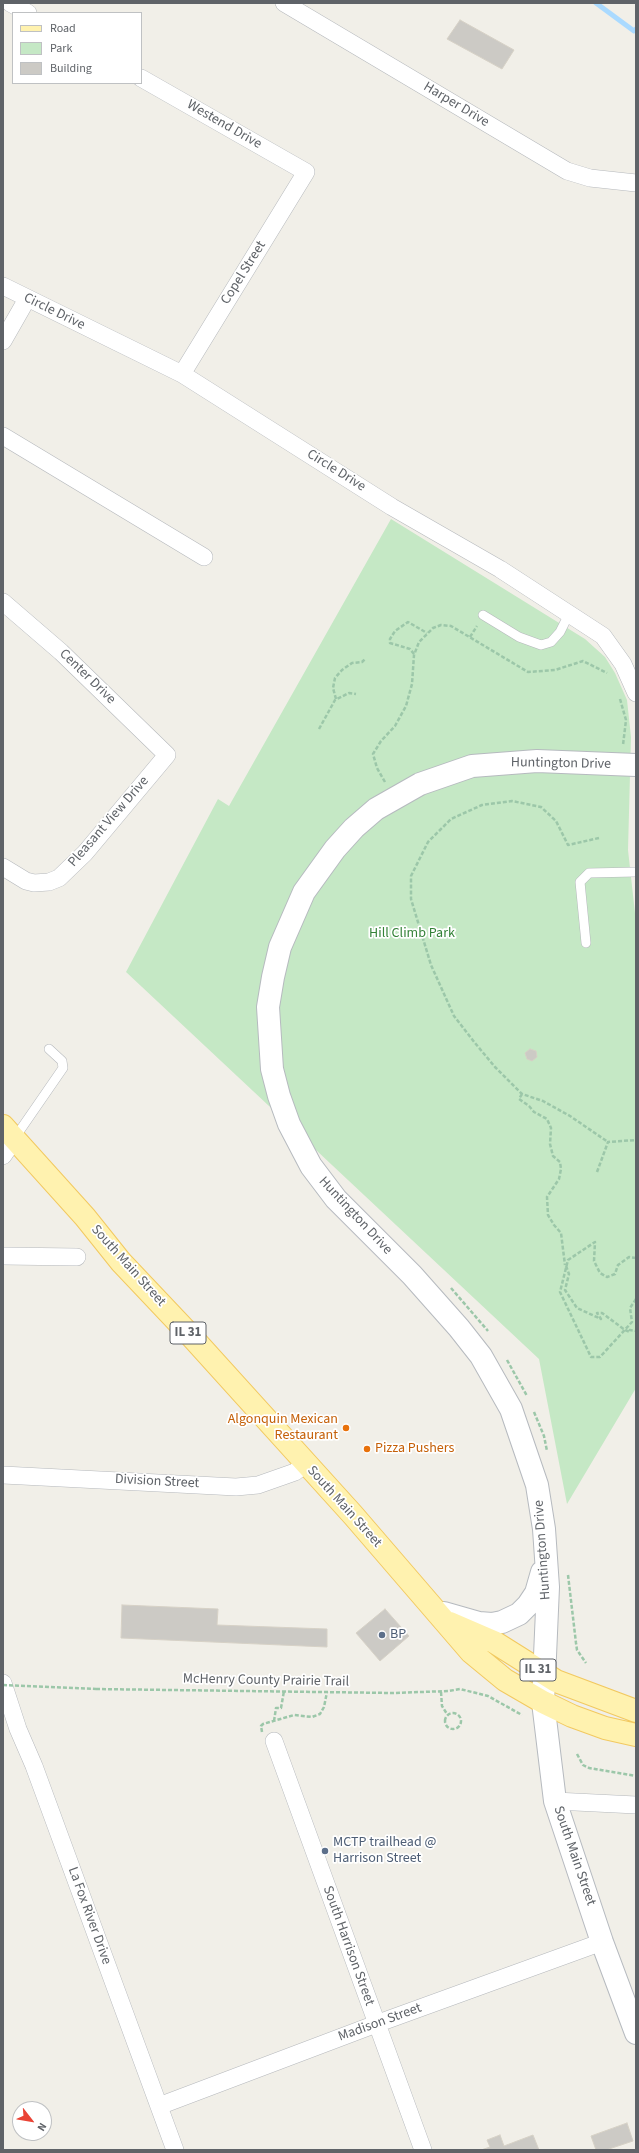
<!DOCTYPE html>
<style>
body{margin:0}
#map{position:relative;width:639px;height:2153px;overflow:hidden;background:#f1efe8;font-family:"Source Sans 3",sans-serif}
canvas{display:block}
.frame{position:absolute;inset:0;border:4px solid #5f6368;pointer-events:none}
.legend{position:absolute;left:12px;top:12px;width:130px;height:72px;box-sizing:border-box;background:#fff;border:1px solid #bfc1c3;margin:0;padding:5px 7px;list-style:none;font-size:12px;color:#5f6368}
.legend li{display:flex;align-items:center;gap:8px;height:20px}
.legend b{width:20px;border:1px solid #bfc1c3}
.north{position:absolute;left:12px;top:2101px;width:40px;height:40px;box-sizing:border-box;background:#fff;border:1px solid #bfc1c3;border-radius:50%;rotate:121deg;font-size:11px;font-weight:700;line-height:16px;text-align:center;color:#5f6368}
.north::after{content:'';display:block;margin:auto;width:14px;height:18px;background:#ea4335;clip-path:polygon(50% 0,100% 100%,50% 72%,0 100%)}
</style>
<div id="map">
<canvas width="639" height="2153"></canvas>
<div class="frame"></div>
<ul class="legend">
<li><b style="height:5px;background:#fff2af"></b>Road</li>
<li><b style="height:11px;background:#c5e8c5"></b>Park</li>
<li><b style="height:11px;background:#cccac5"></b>Building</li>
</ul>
<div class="north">N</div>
</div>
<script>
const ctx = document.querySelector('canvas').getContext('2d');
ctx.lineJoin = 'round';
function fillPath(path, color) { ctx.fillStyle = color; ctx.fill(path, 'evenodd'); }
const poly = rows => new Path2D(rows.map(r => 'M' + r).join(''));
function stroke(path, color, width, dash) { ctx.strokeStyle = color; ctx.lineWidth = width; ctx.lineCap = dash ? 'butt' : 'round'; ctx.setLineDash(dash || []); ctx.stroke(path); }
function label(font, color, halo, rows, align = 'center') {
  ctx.font = font + ' "Source Sans 3",sans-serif'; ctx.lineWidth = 3.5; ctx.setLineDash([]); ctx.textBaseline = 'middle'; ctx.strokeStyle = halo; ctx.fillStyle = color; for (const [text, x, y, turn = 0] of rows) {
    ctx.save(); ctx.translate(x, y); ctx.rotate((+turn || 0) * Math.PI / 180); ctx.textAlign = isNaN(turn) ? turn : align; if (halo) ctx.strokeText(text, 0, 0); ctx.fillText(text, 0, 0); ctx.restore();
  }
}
fillPath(poly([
 [391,519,585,639,605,657,615,673,627,700,631,737,628,850,636,922,636,1388,567,1504,539,1359,126,972,218,799,229,806]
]), '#c5e8c5');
stroke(poly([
 [596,3,634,31,636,29]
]), '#aadaff', 5);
const building = poly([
 [460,20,514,50,502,69,447,39,460,20],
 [530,1049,536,1051,537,1057,532,1061,527,1059,525,1053,530,1049],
 [122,1605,218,1609,217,1625,327,1629,327,1647,121,1638,122,1605],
 [385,1609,409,1636,380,1661,356,1633,385,1609],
 [627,2123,633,2141,606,2150,596,2150,591,2136,627,2123],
 [500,2135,504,2146,533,2135,539,2150,481,2150,490,2147,487,2140,500,2135]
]);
fillPath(building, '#cccac5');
stroke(building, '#d6d1c6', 1);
const lane = poly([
 [483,615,519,637,541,645,551,642,560,632,569,614],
 [586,943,580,882,589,873,636,872],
 [14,1139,63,1068,62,1061,49,1049]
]);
const street = poly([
 [10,3,28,13],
 [284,3,567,171,590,178,636,183],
 [141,78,306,172,182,374],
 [3,286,182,374,392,507,500,569,603,636,623,664,636,693],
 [3,341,27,299],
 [3,436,204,557],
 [3,602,61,652,167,755,85,853,59,878,49,882,34,883,26,881,3,867],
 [3,1156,14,1140],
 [3,1256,77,1257],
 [3,1475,236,1487,258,1485,295,1472,305,1464],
 [3,1683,18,1729,34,1766,175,2150],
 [274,1741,423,2150],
 [555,1801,636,1805],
 [159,2106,376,2024,602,1942]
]);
const secondary = poly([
 [636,765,537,761,472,766,420,784,376,809,354,828,335,849,304,892,280,947,273,977,268,1007,272,1069,279,1096,289,1124,311,1166,336,1199,412,1275,459,1328,481,1356,511,1409,537,1485,544,1529,548,1587,543,1702,555,1801,602,1942,636,2033],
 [444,1613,479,1623,492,1624,502,1622,519,1614,528,1605,536,1593,542,1572]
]);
const primary = poly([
 [3,1126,85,1217,121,1262,191,1336,353,1515,471,1652,505,1680,543,1702,572,1716,605,1728,636,1735],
 [450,1623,494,1642,556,1681,636,1711]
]);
stroke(lane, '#b5b8bc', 10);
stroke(street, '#b5b8bc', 18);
stroke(secondary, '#b6babf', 24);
stroke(primary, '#f2c960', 24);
stroke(poly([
 [470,637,477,626],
 [414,654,410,649,390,643,390,639,395,631,408,622,427,633],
 [336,699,333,688,335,678,342,670,352,663,362,662,365,659],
 [620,699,626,720,623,745],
 [319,729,335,700,349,693,356,694],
 [385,782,377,768,373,754,381,741,395,726,406,706,412,684,414,655,419,642,433,628,441,625,451,626,528,672,555,670,583,661,607,673],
 [599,838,568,845,556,821,541,807,512,801,482,805,451,819,428,842,411,876,411,899,431,965,454,1016,475,1043,495,1067,522,1094,543,1101,570,1116,608,1142],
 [522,1094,519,1099,529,1106,534,1112,547,1119,551,1128,550,1144,553,1156,560,1162,561,1169,559,1179,547,1197,548,1215,554,1225,561,1233,565,1265],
 [597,1172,608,1142,636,1140],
 [636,1258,629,1257,618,1265,615,1274,607,1277,600,1273,594,1261,595,1242,568,1260,560,1292,591,1357,600,1357,632,1322,630,1308,636,1299],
 [566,1266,569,1274,565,1290,577,1308,601,1319,597,1313,602,1313,625,1330,630,1332,630,1330,636,1331],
 [451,1288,488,1331],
 [507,1360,527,1396],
 [534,1412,544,1436,547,1451],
 [568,1575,576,1643,577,1650,586,1663],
 [96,1689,393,1693,449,1691,460,1689,488,1696,522,1715],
 [441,1692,442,1706,447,1714],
 '445 1721a8 8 0 1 1 16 0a8 8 0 1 1-16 0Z',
 [274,1721,276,1708,281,1708,284,1691],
 [262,1732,261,1726,263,1724,294,1715,312,1717,320,1714,324,1707,327,1692],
 [577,1754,583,1765,589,1768,636,1776]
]), '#9cc7a9', 2.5, [4, 2]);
stroke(lane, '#fff', 9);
stroke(street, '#fff', 17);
stroke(secondary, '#fff', 22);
stroke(primary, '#fff2af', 22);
stroke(poly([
 [3,1685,96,1689]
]), '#9cc7a9', 2.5, [4, 2]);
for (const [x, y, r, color] of [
 [346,1428,4,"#e8710a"],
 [367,1449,4,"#e8710a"],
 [382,1635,4,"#5c6f8a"],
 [325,1851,4,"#5c6f8a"]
]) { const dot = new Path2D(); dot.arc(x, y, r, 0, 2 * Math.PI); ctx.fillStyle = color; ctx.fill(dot); stroke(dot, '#fff', 1.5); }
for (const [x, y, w] of [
 [188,1333,36],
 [538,1670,36]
]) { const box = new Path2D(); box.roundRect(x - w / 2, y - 11, w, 22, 3); ctx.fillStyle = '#fff'; ctx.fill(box); stroke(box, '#5f6368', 1); }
label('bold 13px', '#5f6368', null, [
 ["IL 31",188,1333],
 ["IL 31",538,1670]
]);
label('14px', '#5f6368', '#fff', [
 ["Harper Drive",456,105,31],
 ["Westend Drive",224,125,30],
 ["Copel Street",244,273,-58],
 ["Circle Drive",54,312,26],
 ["Circle Drive",336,471,32],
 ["Center Drive",87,677,44],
 ["Huntington Drive",561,764,1],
 ["Pleasant View Drive",109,822,-49],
 ["Huntington Drive",355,1216,47],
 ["South Main Street",128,1266,48],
 ["Division Street",157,1482,3],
 ["South Main Street",344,1507,48],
 ["Huntington Drive",543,1550,-94],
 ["McHenry County Prairie Trail",266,1681,1],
 ["South Main Street",574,1856,71],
 ["La Fox River Drive",89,1916,70],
 ["South Harrison Street",348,1946,70],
 ["Madison Street",380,2023,-20]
]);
label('14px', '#348238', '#fff', [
 ["Hill Climb Park",412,934]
]);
label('14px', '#c56008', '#fff', [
 ["Algonquin Mexican",338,1420],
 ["Restaurant",338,1436],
 ["Pizza Pushers",375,1449,"left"]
], 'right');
label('14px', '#4e5e75', '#fff', [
 ["BP",390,1635],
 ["MCTP trailhead @",333,1843],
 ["Harrison Street",333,1859]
], 'left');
</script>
